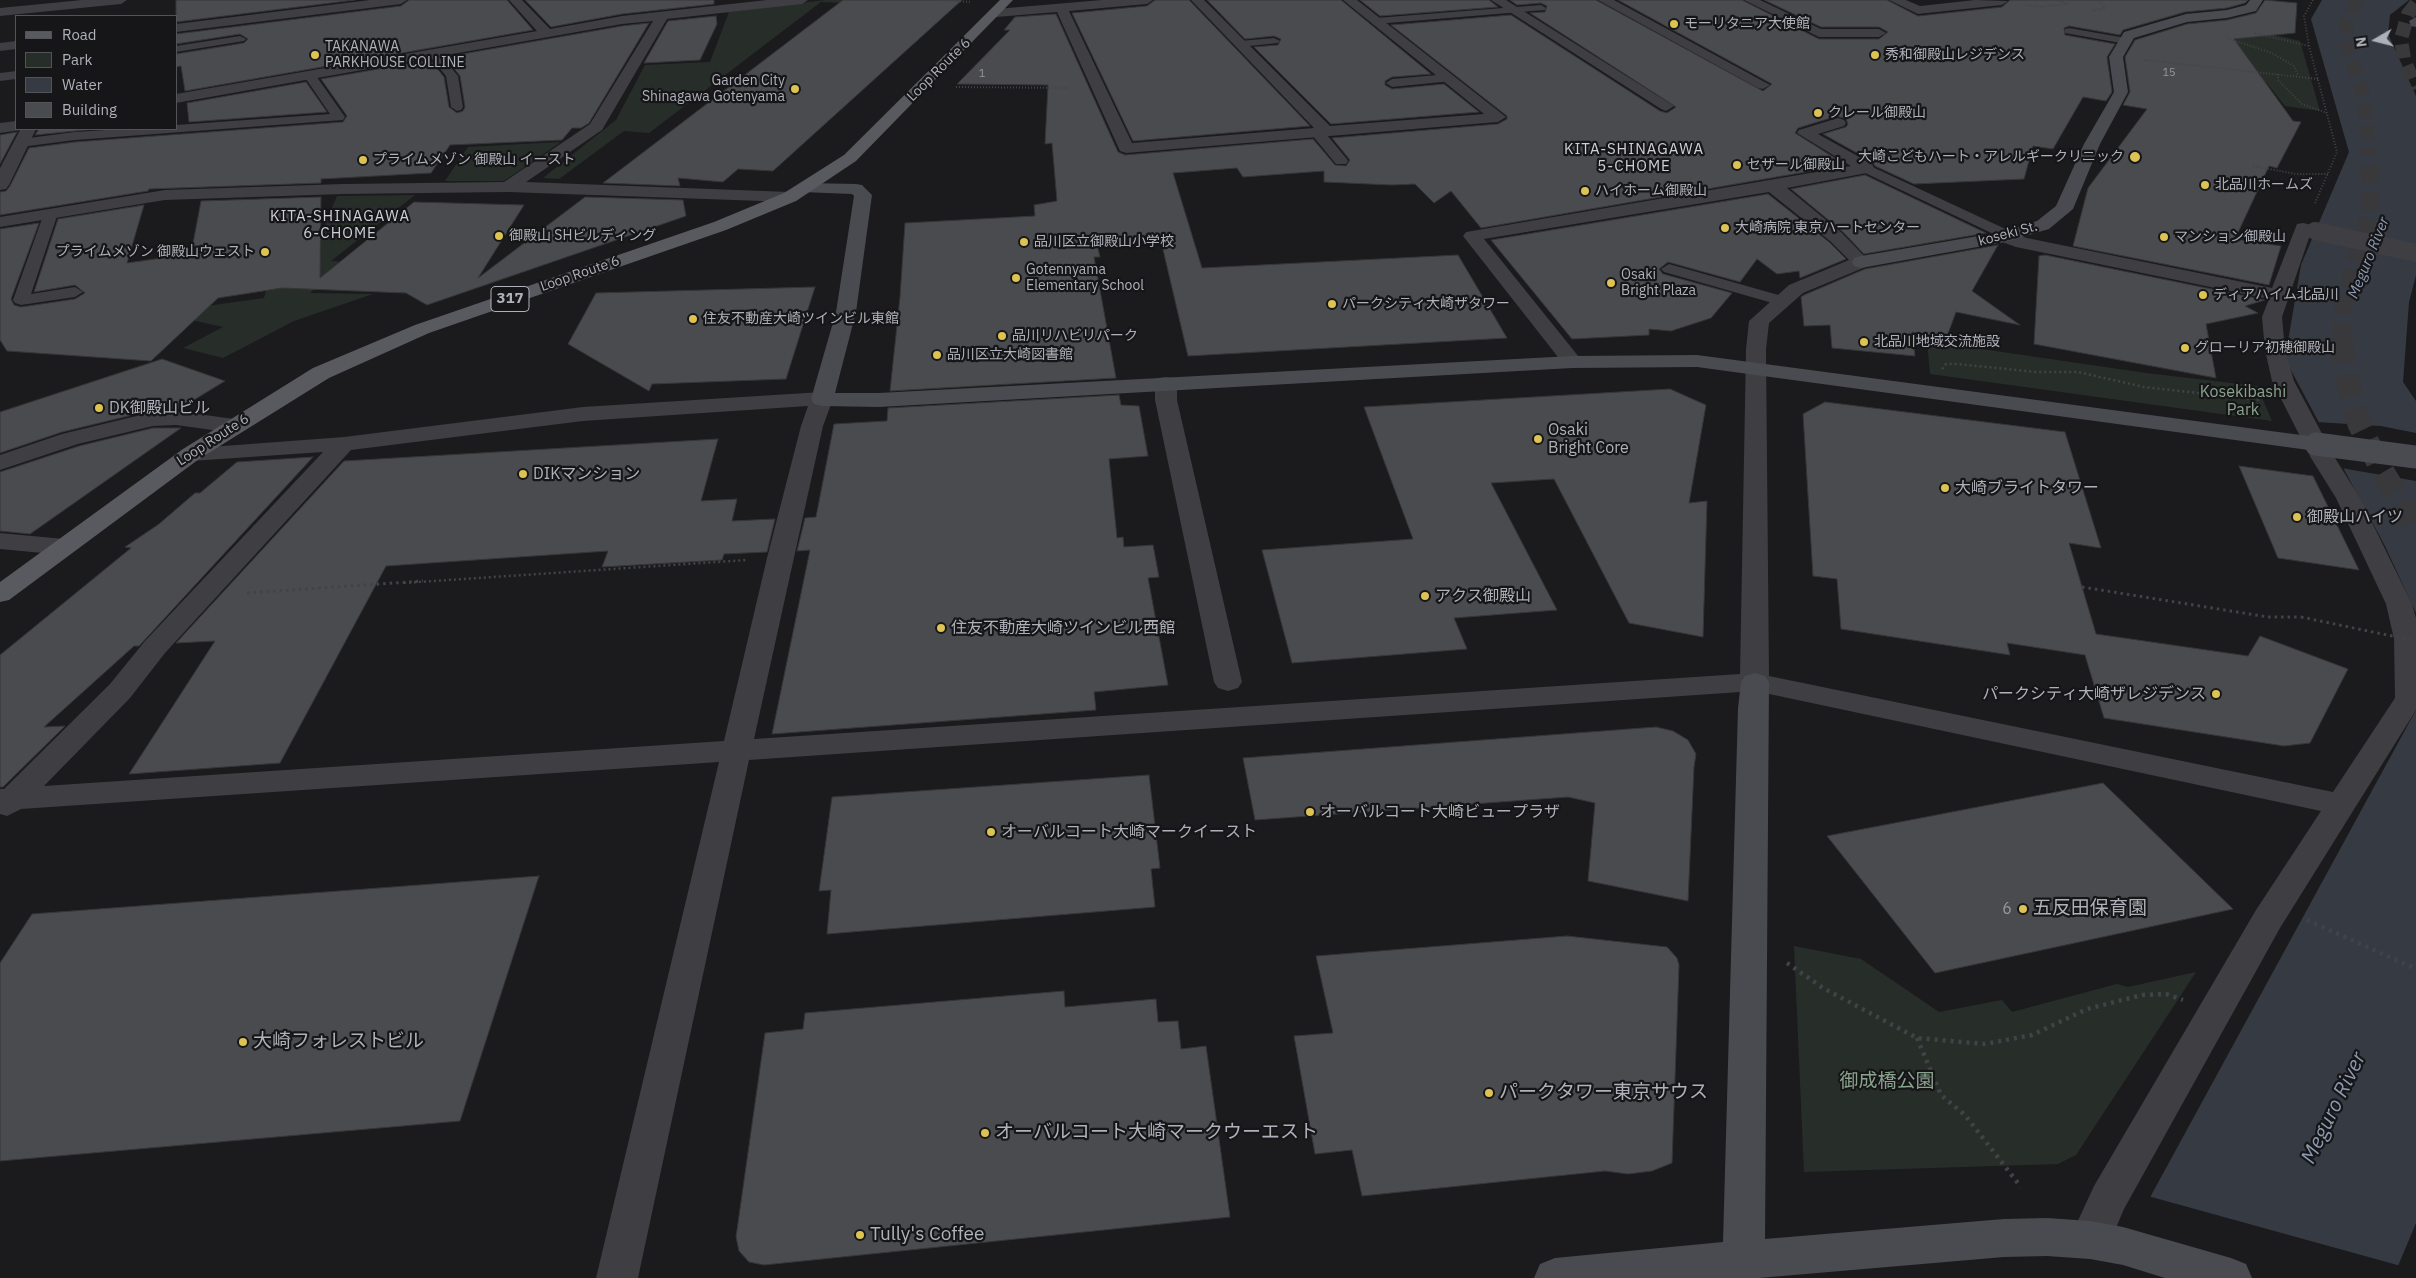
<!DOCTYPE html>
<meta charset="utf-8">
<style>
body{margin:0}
#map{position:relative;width:2416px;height:1278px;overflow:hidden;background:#1b1b1d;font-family:"IBM Plex Sans",sans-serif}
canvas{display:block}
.legend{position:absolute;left:15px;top:15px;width:162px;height:115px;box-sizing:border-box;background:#161618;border:1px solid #535459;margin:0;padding:6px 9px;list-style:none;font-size:15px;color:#afb1ba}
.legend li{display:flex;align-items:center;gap:10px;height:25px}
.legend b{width:25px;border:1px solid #535459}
.north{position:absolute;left:2351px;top:15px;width:50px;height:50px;-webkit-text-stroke:4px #161618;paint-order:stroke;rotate:262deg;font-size:14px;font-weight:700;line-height:20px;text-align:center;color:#afb1ba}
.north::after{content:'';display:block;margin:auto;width:18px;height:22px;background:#afb1ba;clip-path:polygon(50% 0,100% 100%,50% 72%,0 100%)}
</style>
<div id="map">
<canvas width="2416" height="1278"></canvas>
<ul class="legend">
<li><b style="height:6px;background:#595960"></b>Road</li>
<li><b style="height:14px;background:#272e29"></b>Park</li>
<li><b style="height:14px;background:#363b43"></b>Water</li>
<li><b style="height:14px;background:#4a4b4e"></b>Building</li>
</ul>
<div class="north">N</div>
</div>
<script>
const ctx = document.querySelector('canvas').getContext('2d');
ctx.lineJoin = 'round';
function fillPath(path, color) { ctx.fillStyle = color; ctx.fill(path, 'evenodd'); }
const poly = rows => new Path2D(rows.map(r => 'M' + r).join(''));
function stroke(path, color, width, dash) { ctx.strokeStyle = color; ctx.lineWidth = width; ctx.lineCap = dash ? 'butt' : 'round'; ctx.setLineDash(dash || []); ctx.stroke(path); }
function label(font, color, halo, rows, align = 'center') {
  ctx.font = font + ' "IBM Plex Sans","Noto Sans JP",sans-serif'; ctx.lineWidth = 4.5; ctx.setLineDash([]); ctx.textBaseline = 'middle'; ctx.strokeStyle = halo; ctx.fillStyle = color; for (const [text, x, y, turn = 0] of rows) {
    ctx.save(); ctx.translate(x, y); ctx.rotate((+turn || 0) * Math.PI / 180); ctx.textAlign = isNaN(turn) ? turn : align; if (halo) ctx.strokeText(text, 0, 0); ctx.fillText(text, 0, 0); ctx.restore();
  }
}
fillPath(poly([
 [825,0,881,0,876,4,821,2,649,133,624,131,559,179,543,178,616,120,645,65,710,62,729,12],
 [2242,27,2300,41,2320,111,2285,106,2266,82,2167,71],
 [561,142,504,181,445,181,468,147],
 [415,195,331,261,346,262,310,293,373,294,294,321,223,358,183,348,223,327,191,320,193,308,264,298,266,291,299,285,337,196],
 [1927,341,2146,373,2257,386,2272,421,1930,374],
 [1794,946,1861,959,1939,1012,2002,1000,2012,1012,2117,984,2128,987,2196,972,2076,1155,2058,1164,1804,1172]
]), '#272e29');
fillPath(poly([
 [2322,0,2409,0,2390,15,2388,34,2416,96,2416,275,2409,302,2403,382,2416,401,2416,613,2385,546,2285,359,2301,265,2349,152,2311,19],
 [2416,710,2416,1223,2393,1278,2106,1278]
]), '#363b43');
fillPath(poly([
 [2316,422,2381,426,2416,433,2416,481,2341,468],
 [2148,1196,2401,1266,2396,1278,2104,1278]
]), '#1b1b1d');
const building = poly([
 [176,0,355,0,176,22,176,0],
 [409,0,507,0,533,30,185,91,181,66,176,67,176,54,244,43,248,39,240,34,176,44,176,34,401,6,409,0],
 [525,0,714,0,714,4,622,14,551,27,525,0],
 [843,0,962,0,773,171,738,169,723,182,678,178,680,186,603,183,843,0],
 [1155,0,1189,0,1310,126,1133,141,1072,13,1147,6,1155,0],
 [1207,0,1341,0,1431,74,1392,77,1385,81,1385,85,1392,89,1444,84,1479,112,1331,124,1254,47,1278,45,1281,39,1274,36,1245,39,1207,0],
 [1360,0,1489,0,1498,7,1380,16,1360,0],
 [1510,0,1596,0,1763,91,1772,84,1618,0,1742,0,1819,39,1879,39,1888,32,1879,27,1821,27,1764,0,1887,0,1918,16,2002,7,2010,0,2248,0,2245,3,2227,8,2185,12,2123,30,2120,35,2069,26,2064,28,2065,35,2115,44,2107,57,2112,92,2106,101,2083,97,2053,149,2033,146,2024,179,1914,184,1875,166,1873,162,1823,134,1846,127,1848,124,1846,119,1837,116,1798,128,1795,133,1846,165,1481,228,1451,191,1434,203,1415,184,1392,185,1324,182,1324,171,1243,177,1237,168,1173,173,1202,268,1458,255,1507,338,1188,356,1161,241,1097,244,1100,257,1094,257,1116,378,890,391,900,297,905,223,1035,216,1034,205,1057,201,1052,143,1045,144,1048,85,957,84,1010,30,1004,30,1015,17,1056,14,1118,152,1125,155,1313,139,1335,165,1346,166,1350,160,1332,138,1498,124,1507,119,1507,116,1391,25,1511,15,1660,111,1667,113,1676,107,1530,13,1545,12,1547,6,1541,3,1517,5,1510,0],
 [2265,0,2297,3,2295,33,2234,39,2293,121,2301,122,2277,168,2269,166,2235,239,2281,246,2269,285,2073,246,2088,188,2147,109,2123,105,2130,92,2125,57,2135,40,2187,24,2227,20,2256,13,2265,0],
 [716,16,717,24,700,60,644,63,668,21,716,16],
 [649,23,589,123,581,128,572,128,562,140,450,145,431,173,321,179,321,183,149,189,148,191,0,215,0,192,6,191,10,186,29,148,75,142,343,122,347,116,321,79,430,60,444,77,449,107,457,113,463,111,465,107,460,76,445,57,622,26,649,23],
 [306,82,327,112,189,122,187,103,306,82],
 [39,129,96,129,35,135,39,129],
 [17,132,0,164,0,135,17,132],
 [1865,175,1986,233,1864,254,1843,232,1791,189,1865,175],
 [1768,194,1829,242,1846,259,1800,278,1799,271,1777,274,1757,259,1740,282,1668,262,1659,269,1663,274,1732,293,1711,318,1671,331,1649,329,1649,335,1572,339,1491,240,1768,194],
 [321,197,320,278,414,202,524,205,478,278,585,197,683,200,686,216,427,305,406,293,282,288,218,298,151,361,7,351,0,340,0,229,39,223,11,299,14,305,21,307,75,299,85,293,75,285,34,292,58,219,144,205,127,263,191,254,201,201,321,197],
 [1998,245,1972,291,2020,325,1956,312,1946,339,1912,332,1915,356,1832,348,1830,325,1804,326,1801,297,1804,295,1865,269,1998,245],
 [2045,255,2265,300,2245,306,2258,313,2206,324,2216,378,2034,344,2039,256,2045,255],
 [815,287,786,379,652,384,649,391,568,344,596,293,815,287],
 [162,359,225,381,179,409,153,410,62,432,0,453,0,412,162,359],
 [1670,389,1706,405,1689,503,1707,501,1703,637,1629,623,1554,479,1491,483,1557,610,1454,618,1467,649,1292,663,1262,550,1413,539,1364,407,1670,389],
 [1119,395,1121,405,1139,406,1148,456,1109,459,1117,538,1123,537,1124,547,1153,545,1159,577,1148,578,1168,685,1094,692,1096,710,772,734,810,550,797,551,805,518,816,517,834,424,887,421,888,408,1119,395],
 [1825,402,2065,432,2101,548,2069,543,2096,634,2248,656,2260,636,2348,669,2310,743,2284,746,2104,718,2085,655,2007,643,2010,655,1841,629,1837,579,1813,576,1803,414,1825,402],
 [153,428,181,428,30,534,0,531,0,472,79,446,153,428],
 [718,439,701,501,737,499,732,521,775,519,767,552,724,554,722,560,602,567,608,551,386,566,280,763,129,774,215,641,176,643,344,461,718,439],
 [313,457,139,646,134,646,44,727,65,726,3,787,0,787,0,655,131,548,125,547,159,524,195,493,200,493,237,462,313,457],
 [2239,466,2313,476,2359,570,2278,558,2239,466],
 [1656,727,1673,731,1688,740,1696,754,1694,767,1688,901,1588,881,1595,803,1568,797,1255,820,1243,758,1656,727],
 [1149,775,1160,868,1151,869,1155,907,827,934,831,890,819,891,832,797,1149,775],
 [2103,783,2233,909,1935,973,1827,836,2103,783],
 [539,876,460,1121,0,1161,0,963,32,914,539,876],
 [1567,936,1667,947,1677,958,1679,965,1672,1163,1652,1171,1628,1174,1605,1171,1362,1196,1352,1150,1315,1154,1294,1036,1333,1033,1316,956,1567,936],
 [1064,991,1065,1007,1156,999,1158,1022,1178,1021,1181,1049,1206,1046,1230,1217,764,1265,749,1262,739,1251,736,1237,765,1033,803,1029,805,1013,1064,991]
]);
fillPath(building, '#4a4b4e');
stroke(building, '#363538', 1);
stroke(poly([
 [2358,0,2347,20,2345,39,2363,95,2369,151],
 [2416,4,2408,14,2401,39,2404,59,2416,89]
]), '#39393c', 14, [14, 8]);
stroke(poly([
 [2341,341,2343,309,2369,213,2371,190,2369,149]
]), '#39393c', 18, [18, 9]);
stroke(poly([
 [2341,340,2347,381,2359,424,2379,465,2416,527]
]), '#39393c', 23, [23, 12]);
stroke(poly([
 [939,0,971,2],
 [2313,0,2304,16,2309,46,2337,152,2315,203],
 [2025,5,2040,7,2068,4,2058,0],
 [2092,11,2105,8,2098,0],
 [2255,33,2309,46],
 [2227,38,2272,53,2294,66,2298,75],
 [2144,60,2318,79],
 [2278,74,2278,80,2302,104,2327,113],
 [956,87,1070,88],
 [2253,166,2296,174,2328,174]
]), '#424348', 2, [1, 2]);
stroke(poly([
 [1942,369,1946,364,1956,364,2037,372,2078,372,2144,387,2261,400],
 [404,583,747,560]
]), '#424348', 2.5, [2, 3]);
stroke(poly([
 [2082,587,2268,617,2301,617],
 [247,593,423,581]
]), '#424348', 3, [2.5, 4]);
stroke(poly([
 [2307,920,2416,969],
 [1787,963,1823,988,1917,1038,1985,1044,2032,1035,2087,1009,2142,995,2166,994,2183,1000],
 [1917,1038,1941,1095,1965,1115,2021,1187]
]), '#424348', 4.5, [3, 5]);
fillPath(poly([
 [1541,5,1546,8,1545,10,1376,24,1371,21,1376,18,1541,5],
 [2069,28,2126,38,2132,41,2126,44,2065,33,2065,29,2069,28],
 [240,36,246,39,244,41,176,52,176,46,240,36],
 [1274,38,1280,41,1278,43,1240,47,1234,44,1240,41,1274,38],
 [434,51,438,52,458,76,463,107,461,110,457,111,451,107,446,76,428,54,434,51],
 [310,72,314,73,343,114,345,117,343,120,75,140,21,147,14,143,21,139,75,132,122,129,176,129,176,125,330,114,304,76,310,72],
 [1448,74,1452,75,1452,81,1392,87,1386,83,1392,79,1448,74],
 [1317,128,1322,129,1346,158,1348,161,1346,164,1336,164,1312,135,1311,132,1312,129,1317,128],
 [1866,164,2014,233,2016,236,2014,239,2004,239,1861,171,1859,168,1866,164],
 [51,209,58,213,31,294,75,287,83,292,75,297,21,305,15,303,13,300,44,213,51,209],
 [1669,264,1789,298,1791,301,1783,306,1664,272,1661,269,1669,264]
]), '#3e3e43');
fillPath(poly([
 [82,0,127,0,121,4,0,16,0,8,82,0],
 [370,0,407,0,401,4,176,32,176,24,370,0],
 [509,0,522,0,550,29,622,16,767,0,808,0,802,4,667,19,602,130,526,182,790,192,796,193,799,197,796,201,790,202,508,192,343,194,165,200,0,227,0,217,165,190,343,184,504,182,590,124,653,21,622,24,176,103,176,94,537,31,509,0],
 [1102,0,1153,0,1147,4,1069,11,1132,143,1314,128,1191,0,1204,0,1330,126,1484,114,1343,0,1357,0,1506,117,1498,122,1126,153,1120,151,1057,12,996,17,989,13,996,9,1102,0],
 [1491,0,1506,0,1674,106,1666,111,1661,109,1491,0],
 [1598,0,1614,0,1770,85,1763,89,1758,88,1598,0],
 [1744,0,1760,0,1821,29,1879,29,1886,33,1879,37,1819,37,1744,0],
 [1889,0,1906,0,1920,6,1975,0,2008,1,2002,5,1918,14,1889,0],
 [16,41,16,49,0,51,0,43,16,41],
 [16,71,16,79,0,81,0,73,16,71],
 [1838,118,1844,120,1846,123,1844,126,1818,134,1872,164,1874,168,1872,172,1787,188,1842,233,1870,262,1868,266,1803,293,1769,323,1766,349,1769,676,2333,792,2395,698,2394,639,2386,604,2336,498,2311,458,2272,381,2265,350,2262,317,2269,299,2016,247,1999,241,1996,237,1999,233,2005,232,2027,238,2272,288,2297,224,2303,223,2321,227,2324,231,2321,235,2310,235,2282,317,2285,350,2294,381,2335,458,2360,498,2412,604,2416,618,2416,710,2280,928,2124,1209,2105,1254,2090,1259,2075,1254,2069,1240,2094,1186,2256,910,2321,811,1755,691,749,760,638,1278,596,1278,719,762,21,809,7,816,0,814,0,789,4,789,110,684,145,641,323,452,191,461,183,459,179,454,183,449,344,437,583,407,822,392,830,394,833,399,823,426,754,739,1740,674,1746,349,1749,321,1789,285,1849,260,1830,241,1769,192,1484,239,1583,362,1579,366,1572,368,1565,366,1463,236,1466,232,1472,231,1851,166,1797,133,1799,130,1838,118],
 [808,406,801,426,767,558,724,741,44,786,130,698,165,653,351,450,583,421,808,406],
 [16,121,16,129,36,129,9,185,6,189,0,190,0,168,20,130,0,133,0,123,16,121],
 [1166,377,1174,378,1177,383,1177,400,1242,682,1238,688,1228,691,1218,688,1214,682,1155,400,1155,383,1158,378,1166,377],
 [176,411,234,419,242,421,245,426,242,431,234,433,176,425,153,426,78,444,0,470,0,455,62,434,153,412,176,411],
 [0,533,64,539,73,542,77,547,73,552,64,555,0,549,0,533]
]), '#3e3e43');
fillPath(poly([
 [2250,0,2263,0,2256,11,2227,18,2187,22,2134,38,2123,57,2128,92,2100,144,2073,209,2049,229,2005,242,1861,268,1854,266,1852,262,1854,258,1861,256,2002,232,2037,221,2056,206,2084,144,2114,92,2109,57,2124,32,2186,14,2227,10,2246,5,2250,0],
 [2416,17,2416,27,2411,26,2409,21,2416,17],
 [807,183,856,184,862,185,872,195,856,312,835,393,879,393,1572,356,1697,355,2316,437,2324,439,2328,444,2324,449,2316,451,1697,367,1572,368,879,407,822,406,814,404,811,399,836,312,854,196,852,194,801,192,798,188,801,184,807,183],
 [1755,673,1765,676,1769,682,1765,1239,2004,1219,2047,1218,2090,1221,2123,1227,2231,1258,2246,1264,2252,1278,2165,1278,2123,1265,2090,1259,2047,1256,2004,1257,1759,1278,1534,1278,1540,1264,1555,1258,1723,1242,1738,708,1741,682,1745,676,1755,673]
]), '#4a4b51');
fillPath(poly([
 [1000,0,1013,0,856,161,796,201,726,230,429,333,329,378,199,459,9,600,0,602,0,582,183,449,313,368,415,325,714,222,784,193,844,155,1000,0]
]), '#595960');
stroke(poly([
 [2301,617,2416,641]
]), '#424348', 3, [2.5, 4]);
stroke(poly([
 [2315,231,2416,253]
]), '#3e3e43', 18);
stroke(poly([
 [2316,444,2416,457]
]), '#4a4b51', 23);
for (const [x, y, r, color] of [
 [1674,24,5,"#ddc353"],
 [315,55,5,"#ddc353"],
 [1875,55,5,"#ddc353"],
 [795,89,5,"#ddc353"],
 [1818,113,5,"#ddc353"],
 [2135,157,6,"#ddc353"],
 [363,160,5,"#ddc353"],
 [1737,165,5,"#ddc353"],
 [2205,185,5,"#ddc353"],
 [1585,191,5,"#ddc353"],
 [1725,228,5,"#ddc353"],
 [499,236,5,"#ddc353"],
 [2164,237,5,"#ddc353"],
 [1024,242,5,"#ddc353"],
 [265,252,5,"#ddc353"],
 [1016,278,5,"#ddc353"],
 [1611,283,5,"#ddc353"],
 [2203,295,5,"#ddc353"],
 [1332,304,5,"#ddc353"],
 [693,319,5,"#ddc353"],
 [1002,336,5,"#ddc353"],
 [1864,342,5,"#ddc353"],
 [2185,348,5,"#ddc353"],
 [937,355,5,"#ddc353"],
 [99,408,5,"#ddc353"],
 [1538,439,5,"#ddc353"],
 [523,474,5,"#ddc353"],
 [1945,488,5,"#ddc353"],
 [2297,517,5,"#ddc353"],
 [1425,596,5,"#ddc353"],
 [941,628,5,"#ddc353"],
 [2216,694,5,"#ddc353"],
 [1310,812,5,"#ddc353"],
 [991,832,5,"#ddc353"],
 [2023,909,5,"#ddc353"],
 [243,1042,5,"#ddc353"],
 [1489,1093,5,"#ddc353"],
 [985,1133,5,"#ddc353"],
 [860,1235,5,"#ddc353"]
]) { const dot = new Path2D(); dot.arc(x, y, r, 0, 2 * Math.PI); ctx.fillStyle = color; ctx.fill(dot); stroke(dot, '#161618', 2); }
label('11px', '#96989f', null, [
 ["15",2169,73],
 ["1",982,74]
]);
label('14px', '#afb1ba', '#161618', [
 ["モーリタニア大使館",1684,24],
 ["TAKANAWA",325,47],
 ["PARKHOUSE COLLINE",325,63],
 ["秀和御殿山レジデンス",1885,55],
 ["Garden City",785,81,"right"],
 ["Shinagawa Gotenyama",785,97,"right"],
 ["クレール御殿山",1828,113],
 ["大崎こどもハート・アレルギークリニック",2124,157,"right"],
 ["プライムメゾン 御殿山 イースト",373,160],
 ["セザール御殿山",1747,165],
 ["北品川ホームズ",2215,185],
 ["ハイホーム御殿山",1595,191],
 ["大崎病院 東京ハートセンター",1735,228],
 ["御殿山 SHビルディング",509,236],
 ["マンション御殿山",2174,237],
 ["品川区立御殿山小学校",1034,242],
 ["プライムメゾン 御殿山ウェスト",255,252,"right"],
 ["Gotennyama",1026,270],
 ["Elementary School",1026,286],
 ["Osaki",1621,275],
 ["Bright Plaza",1621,291],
 ["ディアハイム北品川",2213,295],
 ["パークシティ大崎ザタワー",1342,304],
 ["住友不動産大崎ツインビル東館",703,319],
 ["品川リハビリパーク",1012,336],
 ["北品川地域交流施設",1874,342],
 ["グローリア初穂御殿山",2195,348],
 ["品川区立大崎図書館",947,355]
], 'left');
label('14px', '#afb1ba', '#161618', [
 ["Loop Route 6",939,70,-45],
 ["koseki St.",2008,234,-15],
 ["Loop Route 6",580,274,-19],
 ["Loop Route 6",213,440,-33]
]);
ctx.letterSpacing = '1px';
label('15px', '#cfd0d7', '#161618', [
 ["KITA-SHINAGAWA",1634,150],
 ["5-CHOME",1634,167],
 ["KITA-SHINAGAWA",340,217],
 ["6-CHOME",340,234]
]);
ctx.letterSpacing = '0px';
label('italic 15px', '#8b99b1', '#161618', [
 ["Meguro River",2369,258,-68]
]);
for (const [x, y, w] of [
 [510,299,38]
]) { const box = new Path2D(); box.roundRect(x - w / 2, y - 12.5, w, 25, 4); ctx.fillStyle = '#161618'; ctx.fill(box); stroke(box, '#afb1ba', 1); }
label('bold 15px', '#afb1ba', null, [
 ["317",510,299]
]);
label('16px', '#89a38e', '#161618', [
 ["Kosekibashi",2243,392],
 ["Park",2243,410]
]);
label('16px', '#afb1ba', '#161618', [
 ["DK御殿山ビル",109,408],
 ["Osaki",1548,430],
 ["Bright Core",1548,448],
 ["DIKマンション",533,474],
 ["大崎ブライトタワー",1955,488],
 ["御殿山ハイツ",2307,517],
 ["アクス御殿山",1435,596],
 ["住友不動産大崎ツインビル西館",951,628],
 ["パークシティ大崎ザレジデンス",2206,694,"right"],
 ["オーバルコート大崎ビュープラザ",1320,812],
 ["オーバルコート大崎マークイースト",1001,832]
], 'left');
label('16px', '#96989f', null, [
 ["6",2007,909]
]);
label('19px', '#afb1ba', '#161618', [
 ["五反田保育園",2033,909],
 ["大崎フォレストビル",253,1042],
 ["パークタワー東京サウス",1499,1093],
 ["オーバルコート大崎マークウーエスト",995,1133],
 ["Tully's Coffee",870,1235]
], 'left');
label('19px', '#89a38e', '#161618', [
 ["御成橋公園",1887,1082]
]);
label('italic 21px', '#8b99b1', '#161618', [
 ["Meguro River",2334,1108,-64]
]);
</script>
